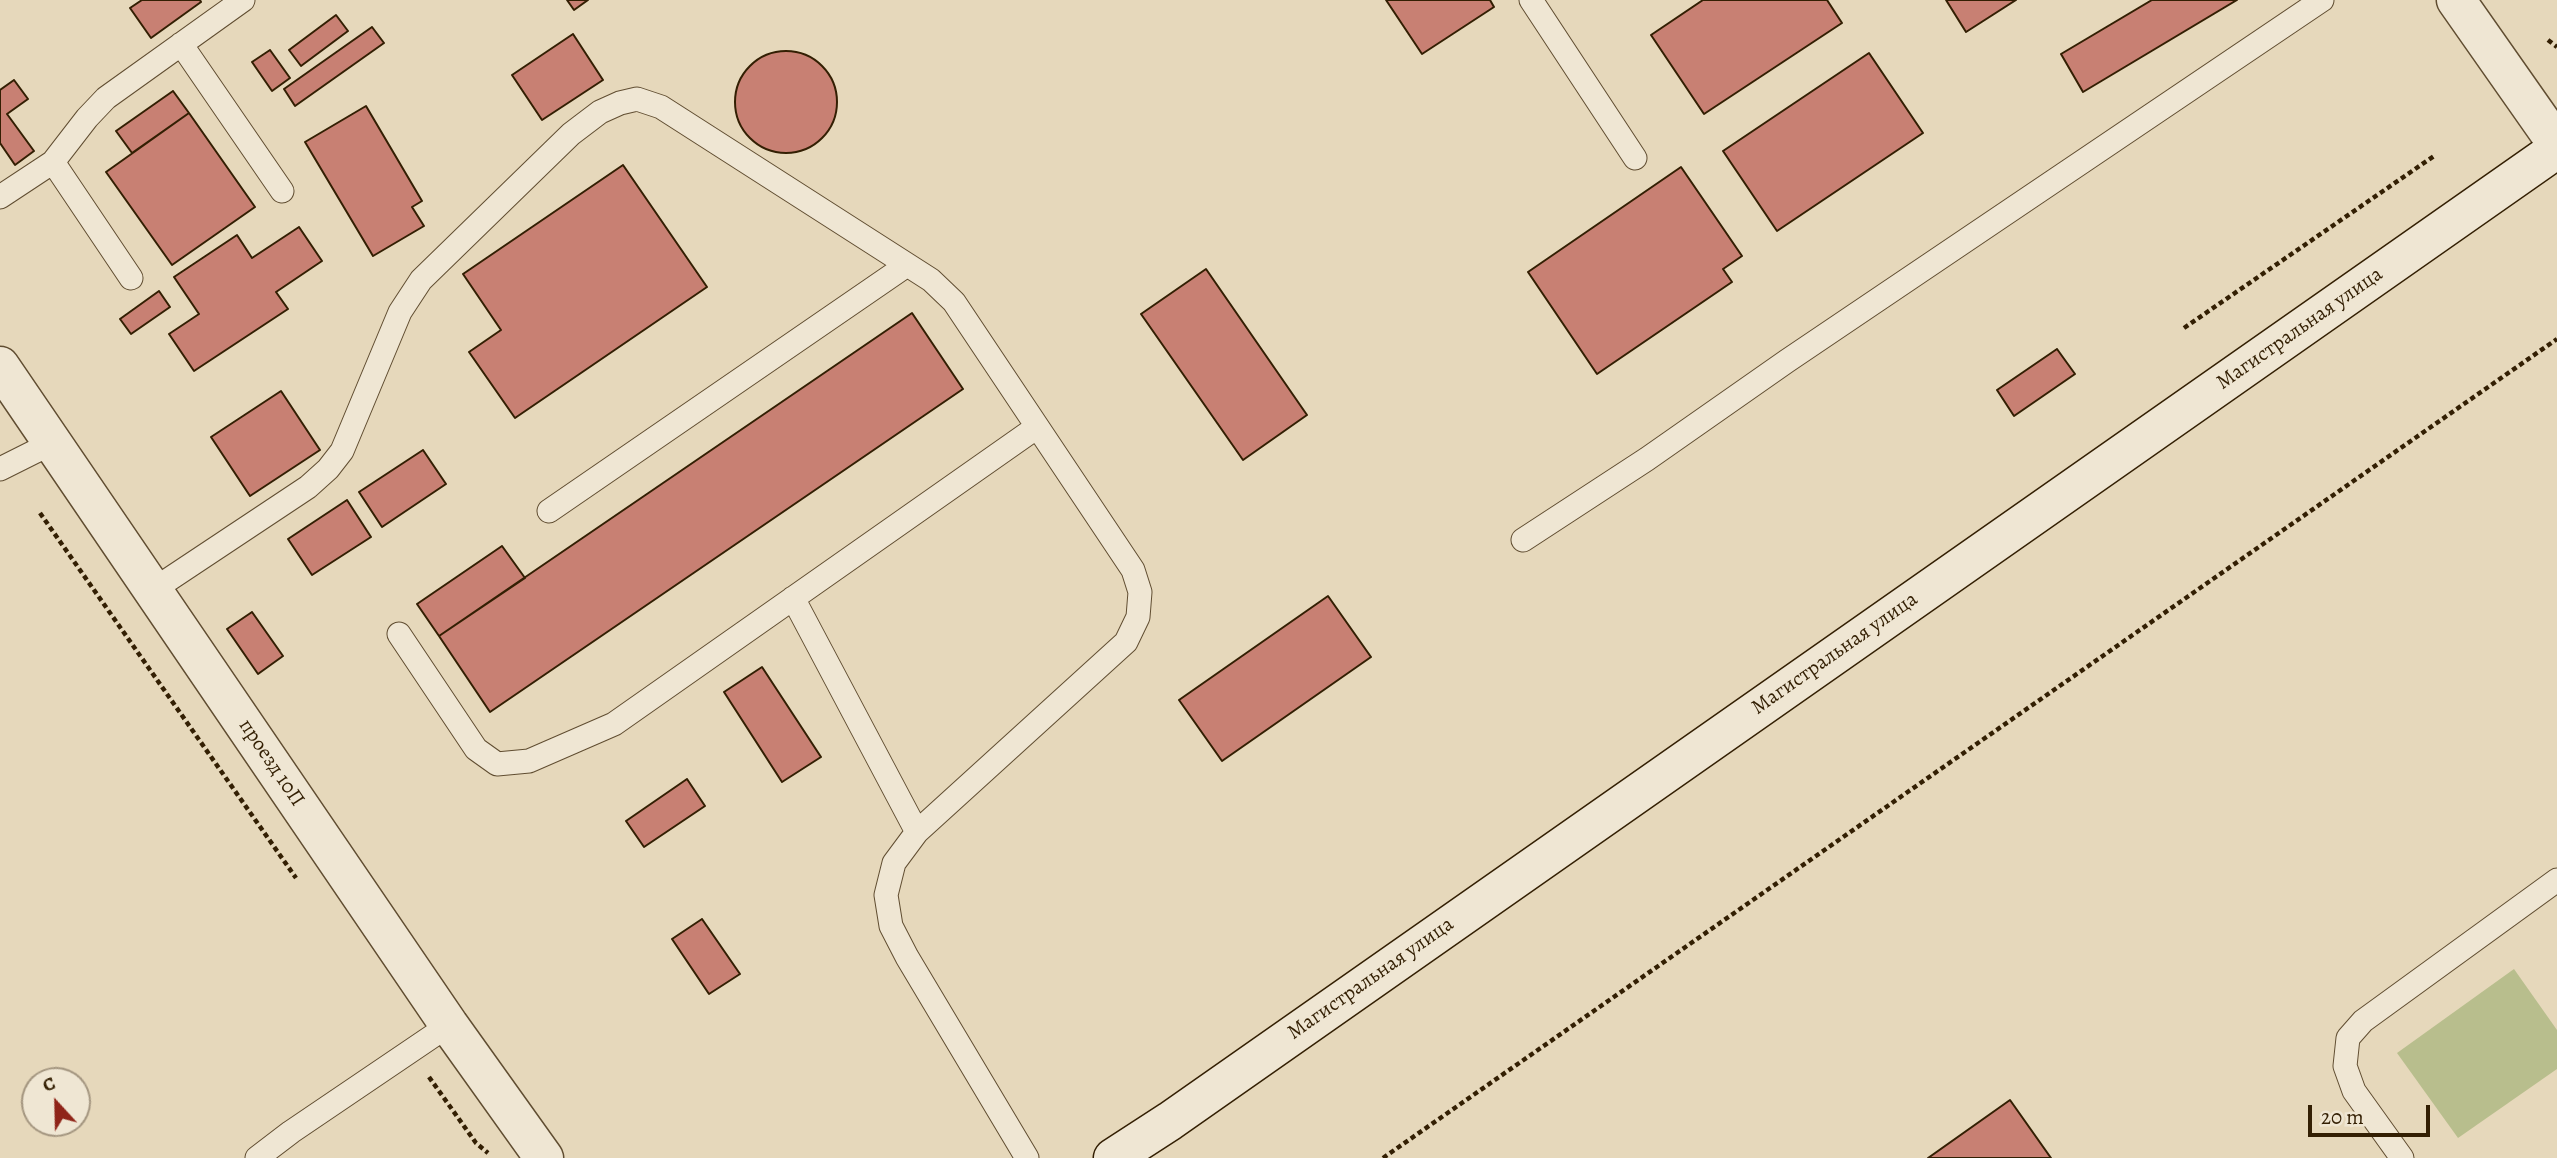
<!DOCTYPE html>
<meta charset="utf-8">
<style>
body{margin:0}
#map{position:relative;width:2557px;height:1158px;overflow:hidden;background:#e6d8bb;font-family:Alegreya,serif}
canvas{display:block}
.north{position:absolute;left:21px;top:1067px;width:70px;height:70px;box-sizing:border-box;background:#efe6d3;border:2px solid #a49680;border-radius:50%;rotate:338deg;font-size:19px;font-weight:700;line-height:28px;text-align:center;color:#331f03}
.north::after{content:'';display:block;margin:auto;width:24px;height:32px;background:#8f2418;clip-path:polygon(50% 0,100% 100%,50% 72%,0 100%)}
.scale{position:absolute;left:2308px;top:1105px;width:122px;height:32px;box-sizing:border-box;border:4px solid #331f03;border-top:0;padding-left:9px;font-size:21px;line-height:24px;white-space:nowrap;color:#331f03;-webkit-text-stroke:5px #efe6d3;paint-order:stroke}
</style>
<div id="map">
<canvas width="2557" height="1158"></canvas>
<div class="north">С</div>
<div class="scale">20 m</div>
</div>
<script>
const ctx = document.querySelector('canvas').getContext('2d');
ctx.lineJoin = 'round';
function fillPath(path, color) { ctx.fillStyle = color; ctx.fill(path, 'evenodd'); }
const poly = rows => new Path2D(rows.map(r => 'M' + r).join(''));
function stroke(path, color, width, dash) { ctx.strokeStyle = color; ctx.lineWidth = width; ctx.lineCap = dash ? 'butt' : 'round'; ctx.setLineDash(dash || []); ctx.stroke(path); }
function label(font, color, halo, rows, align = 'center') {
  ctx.font = font + ' Alegreya,serif'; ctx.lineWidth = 5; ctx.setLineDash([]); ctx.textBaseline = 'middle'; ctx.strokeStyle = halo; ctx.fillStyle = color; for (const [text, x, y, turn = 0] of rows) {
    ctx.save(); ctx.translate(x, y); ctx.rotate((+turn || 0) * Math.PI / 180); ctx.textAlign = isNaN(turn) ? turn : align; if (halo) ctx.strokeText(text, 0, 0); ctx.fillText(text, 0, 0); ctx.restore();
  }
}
fillPath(poly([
 [2514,969,2557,1030,2557,1069,2458,1138,2397,1053]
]), '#b8be8d');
const building = poly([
 [142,0,200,0,201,2,151,38,130,8,142,0],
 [567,0,588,0,574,10,567,0],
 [1386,0,1490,0,1494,7,1422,54,1386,0],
 [1703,0,1827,0,1842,23,1704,114,1651,35,1703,0],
 [1946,0,2016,0,1966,32,1946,0],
 [2152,0,2237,0,2083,92,2061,54,2152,0],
 [336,15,348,31,301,66,289,50,336,15],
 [372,27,384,43,295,106,284,89,372,27],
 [573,34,603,80,542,120,512,75,573,34],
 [270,50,290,78,272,91,252,62,270,50],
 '735 102a51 51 0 1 1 102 0a51 51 0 1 1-102 0Z',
 [1869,53,1923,133,1777,231,1723,151,1869,53],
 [14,80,28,99,7,114,34,151,15,165,0,143,0,90,14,80],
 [173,91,189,113,132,153,116,131,173,91],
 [366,106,422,201,412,207,424,226,373,256,305,142,366,106],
 [189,113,255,207,172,265,106,172,189,113],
 [623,165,707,287,515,418,469,352,501,330,463,274,623,165],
 [1681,167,1742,256,1723,269,1732,282,1597,374,1528,272,1681,167],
 [299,227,322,261,276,292,288,309,194,371,169,334,199,314,174,277,237,235,252,258,299,227],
 [1206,269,1307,415,1243,460,1141,314,1206,269],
 [159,291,170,307,131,334,120,319,159,291],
 [912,313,963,389,490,712,439,636,912,313],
 [2057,349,2075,374,2014,416,1997,390,2057,349],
 [281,391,320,450,250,496,211,437,281,391],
 [423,450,446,484,382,527,359,492,423,450],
 [347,500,371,537,312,575,288,539,347,500],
 [502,546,525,578,439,636,417,604,502,546],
 [1328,596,1371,657,1222,761,1179,700,1328,596],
 [252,612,283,656,258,674,227,629,252,612],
 [762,667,821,757,782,782,724,692,762,667],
 [687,779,705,806,644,847,626,821,687,779],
 [702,919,740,974,709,994,672,939,702,919],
 [2010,1100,2051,1158,1928,1158,2010,1100]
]);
fillPath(building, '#c88073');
stroke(building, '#331f03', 2);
const service = poly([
 [1531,0,1635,158],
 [181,44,282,191],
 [53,162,131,278],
 [0,197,53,162,87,118,106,98,243,0],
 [0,469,52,443],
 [549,511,907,265],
 [1523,540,1647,459,1787,361,2322,0],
 [153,590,308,487,328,469,342,451,400,312,421,280,571,134,600,112,620,103,637,99,661,107,931,280,954,302,1133,570,1140,592,1138,617,1126,642,917,832,894,863,886,895,891,926,907,957,1027,1158],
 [793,598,917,832],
 [399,634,476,749,497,764,529,761,614,724,1037,427],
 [257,1158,291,1132,449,1025],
 [2402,1158,2354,1091,2345,1066,2348,1038,2363,1021,2557,880]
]);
const minor = poly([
 [2456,0,2557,144],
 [0,366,449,1025,544,1158]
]);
const secondary = poly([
 [1113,1158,1170,1121,2557,149]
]);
stroke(service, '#604d31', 25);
stroke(minor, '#604d31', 41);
stroke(secondary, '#331f03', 41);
stroke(poly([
 [2548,40,2557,47],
 [2184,328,2434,156],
 [40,513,296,878],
 [429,1077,476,1143,488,1153],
 [1383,1158,2557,339]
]), '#331f03', 4.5, [5, 3.5]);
stroke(service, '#efe6d3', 23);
stroke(minor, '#efe6d3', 38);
stroke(secondary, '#efe6d3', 38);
label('21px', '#331f03', '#efe6d3', [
 ["Магистральная улица",2300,329,-35],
 ["Магистральная улица",1835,654,-35],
 ["проезд 10П",271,763,56],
 ["Магистральная улица",1371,979,-35]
]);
</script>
